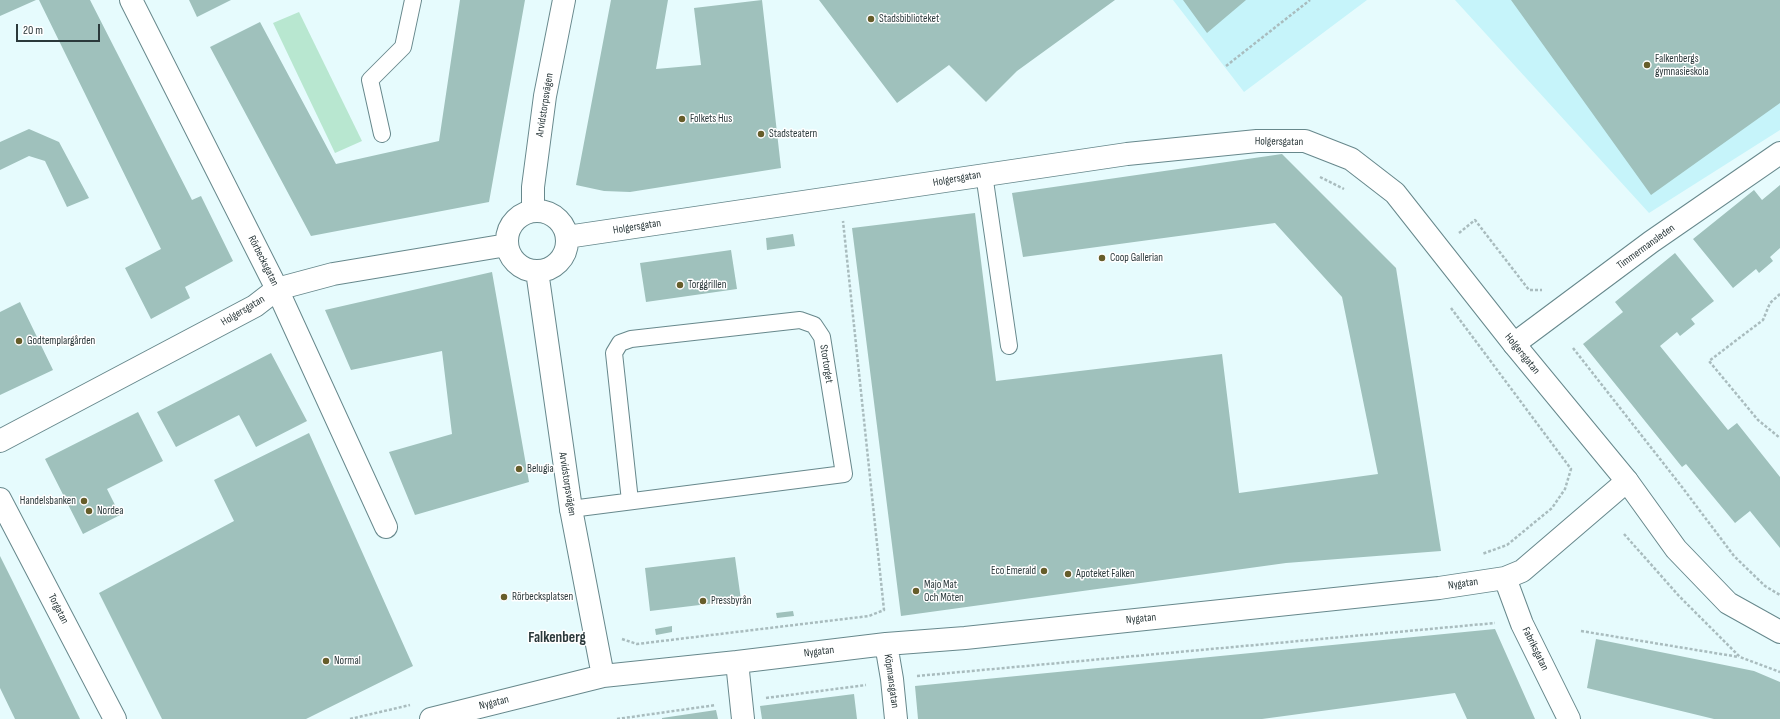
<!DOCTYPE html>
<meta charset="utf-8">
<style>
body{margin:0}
#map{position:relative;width:1780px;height:719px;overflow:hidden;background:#e6fbfd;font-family:"Sofia Sans Condensed",sans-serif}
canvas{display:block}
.scale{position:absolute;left:16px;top:24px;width:84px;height:18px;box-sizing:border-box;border:2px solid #2b393b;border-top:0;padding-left:5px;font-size:12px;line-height:14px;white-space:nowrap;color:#2b393b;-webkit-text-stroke:3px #fff;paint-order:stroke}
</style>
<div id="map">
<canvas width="1780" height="719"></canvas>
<div class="scale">20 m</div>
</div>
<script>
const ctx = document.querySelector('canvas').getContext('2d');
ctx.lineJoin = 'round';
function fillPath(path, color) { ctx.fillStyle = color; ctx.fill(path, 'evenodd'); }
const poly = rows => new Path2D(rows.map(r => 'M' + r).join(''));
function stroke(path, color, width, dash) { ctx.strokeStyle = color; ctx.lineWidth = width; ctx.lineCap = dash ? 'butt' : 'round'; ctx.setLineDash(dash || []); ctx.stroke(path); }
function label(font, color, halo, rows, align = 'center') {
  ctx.font = font + ' "Sofia Sans Condensed",sans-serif'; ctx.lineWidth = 3; ctx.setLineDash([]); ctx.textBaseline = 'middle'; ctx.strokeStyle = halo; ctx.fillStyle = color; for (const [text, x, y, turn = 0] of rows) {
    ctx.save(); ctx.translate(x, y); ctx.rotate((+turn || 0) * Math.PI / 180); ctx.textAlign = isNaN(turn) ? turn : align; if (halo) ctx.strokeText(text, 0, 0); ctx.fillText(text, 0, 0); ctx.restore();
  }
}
fillPath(poly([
 [1173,0,1367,0,1244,92],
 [1455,0,1780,0,1780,130,1649,213]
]), '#c6f4fa');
fillPath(poly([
 [299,12,362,141,335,153,273,23]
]), '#b8e7d0');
fillPath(poly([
 [0,0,36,0,0,16],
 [39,0,90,0,192,200,201,196,233,261,185,287,190,298,151,319,125,268,161,249],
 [189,0,231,0,197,17],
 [460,0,525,0,489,202,311,236,210,47,260,22,336,164,439,141],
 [611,0,668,0,656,69,701,65,694,8,762,0,781,168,630,192,604,191,576,185],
 [819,0,1115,0,1017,71,986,102,949,65,897,103],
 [1183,0,1246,0,1207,33],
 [1511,0,1780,0,1780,103,1651,195],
 [29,129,59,142,89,198,67,207,45,161,29,156,0,170,0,142],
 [1282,154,1396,268,1441,551,1286,563,901,616,852,228,975,213,996,381,1222,354,1239,493,1378,474,1342,297,1275,223,1023,257,1012,193],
 [1780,185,1780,248,1770,257,1773,261,1759,273,1756,269,1733,288,1693,239,1754,190,1762,200],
 [793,234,795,246,767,250,766,238],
 [731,250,737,289,646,302,640,263],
 [1675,253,1714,301,1691,319,1695,324,1680,336,1677,332,1660,346,1728,430,1737,423,1780,477,1780,548,1750,511,1735,523,1686,464,1682,467,1583,344,1623,312,1615,302],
 [492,272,529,482,415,515,389,452,452,434,442,351,351,370,325,310],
 [20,302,53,370,0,395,0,312],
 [271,353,307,421,256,447,239,415,176,447,157,412],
 [138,412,163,461,107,489,120,515,83,534,45,459],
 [309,433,413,666,306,719,162,719,99,593,234,521,214,480],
 [0,556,13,582,80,719,15,719,0,688],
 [735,557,741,600,650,611,645,568],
 [793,611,794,616,777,618,776,613],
 [672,626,672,632,656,635,655,629],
 [1495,629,1535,719,1467,719,1455,693,1262,719,918,719,915,686],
 [1596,639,1754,671,1780,682,1780,719,1714,719,1587,688],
 [854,694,857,719,762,719,760,706],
 [716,710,718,719,662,719,662,718]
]), '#9fc1bc');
const lane = poly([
 [382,134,370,80,403,47,413,0],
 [984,174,1009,346],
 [571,509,844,474,822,337,814,325,800,320,631,339,620,343,614,353,630,501]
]);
const street = poly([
 [131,0,277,289,386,527],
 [1514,344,1651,242,1780,153],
 [0,499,115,719],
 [571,509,603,676,737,662,886,644,965,638,1439,588,1505,578,1522,571,1627,481],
 [1505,578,1522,624,1569,719],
 [886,644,892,679,896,719],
 [737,662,743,719],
 [431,719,603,676]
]);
const secondary = poly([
 [533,211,533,187,545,96,564,0],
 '507 241a30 30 0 1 1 60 0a30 30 0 1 1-60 0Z',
 [567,237,1127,154,1257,141,1305,141,1351,159,1395,193,1514,344,1627,481,1676,549,1728,603,1780,632],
 [537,271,571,509],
 [0,441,255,306,277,289,333,274,507,245]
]);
stroke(lane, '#67888c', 18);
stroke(street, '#67888c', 24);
stroke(secondary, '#67888c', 24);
stroke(poly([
 [1226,66,1310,0],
 [1320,177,1344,189],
 [1459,233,1475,220,1529,290,1542,290],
 [1780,294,1770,303,1763,320,1709,361,1758,420,1780,438],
 [1451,308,1571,469,1565,489,1552,508,1507,545,1482,554],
 [1573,348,1682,487,1734,556,1765,586,1780,595],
 [1624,534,1679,596,1740,657,1780,672],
 [1581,631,1739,657],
 [622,639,637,644,869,616,884,610,843,221],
 [917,676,1495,623],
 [766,698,866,685],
 [350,719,410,705],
 [617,719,716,705]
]), '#a9bcbe', 2.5, [3, 2]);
stroke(lane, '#fff', 16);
stroke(street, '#fff', 22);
stroke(secondary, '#fff', 22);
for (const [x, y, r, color] of [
 [871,19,4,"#665d2a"],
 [1647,65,4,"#665d2a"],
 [682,119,4,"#665d2a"],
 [761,134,4,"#665d2a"],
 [1102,258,4,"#665d2a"],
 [680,285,4,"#665d2a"],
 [19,341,4,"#665d2a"],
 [519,469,4,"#665d2a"],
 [84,501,4,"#665d2a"],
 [89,511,4,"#665d2a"],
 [1044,571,4,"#665d2a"],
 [1068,574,4,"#665d2a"],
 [916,591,4,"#665d2a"],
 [504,597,4,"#665d2a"],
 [703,601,4,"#665d2a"],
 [326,661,4,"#665d2a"]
]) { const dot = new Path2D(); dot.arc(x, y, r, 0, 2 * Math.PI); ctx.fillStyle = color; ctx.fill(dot); stroke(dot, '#fff', 1.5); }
label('11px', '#2b393b', '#fff', [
 ["Stadsbiblioteket",879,19],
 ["Falkenbergs",1655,59],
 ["gymnasieskola",1655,72],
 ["Folkets Hus",690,119],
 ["Stadsteatern",769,134],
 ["Coop Gallerian",1110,258],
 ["Torggrillen",688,285],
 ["Godtemplargården",27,341],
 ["Belugia",527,469],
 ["Handelsbanken",76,501,"right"],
 ["Nordea",97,511],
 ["Eco Emerald",1036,571,"right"],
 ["Apoteket Falken",1076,574],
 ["Majo Mat",924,585],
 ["Och Möten",924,598],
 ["Rörbecksplatsen",512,597],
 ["Pressbyrån",711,601],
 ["Normal",334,661]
], 'left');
label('11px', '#2b393b', '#fff', [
 ["Arvidstorpsvägen",545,105,-81],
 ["Holgersgatan",1279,142,1],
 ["Holgersgatan",957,179,-10],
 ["Holgersgatan",637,227,-9],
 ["Timmermansleden",1646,247,-36],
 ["Rörbecksgatan",263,261,63],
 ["Holgersgatan",243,311,-31],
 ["Holgersgatan",1522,354,51],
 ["Stortorget",826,364,81],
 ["Arvidstorpsvägen",567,484,81],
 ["Nygatan",1463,584,-8],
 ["Torgatan",58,609,63],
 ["Nygatan",1141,619,-6],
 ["Fabriksgatan",1535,649,64],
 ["Nygatan",819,652,-7],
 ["Köpmansgatan",891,681,82],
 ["Nygatan",494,703,-14]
]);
label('bold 15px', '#2b393b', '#fff', [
 ["Falkenberg",557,638]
]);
</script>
